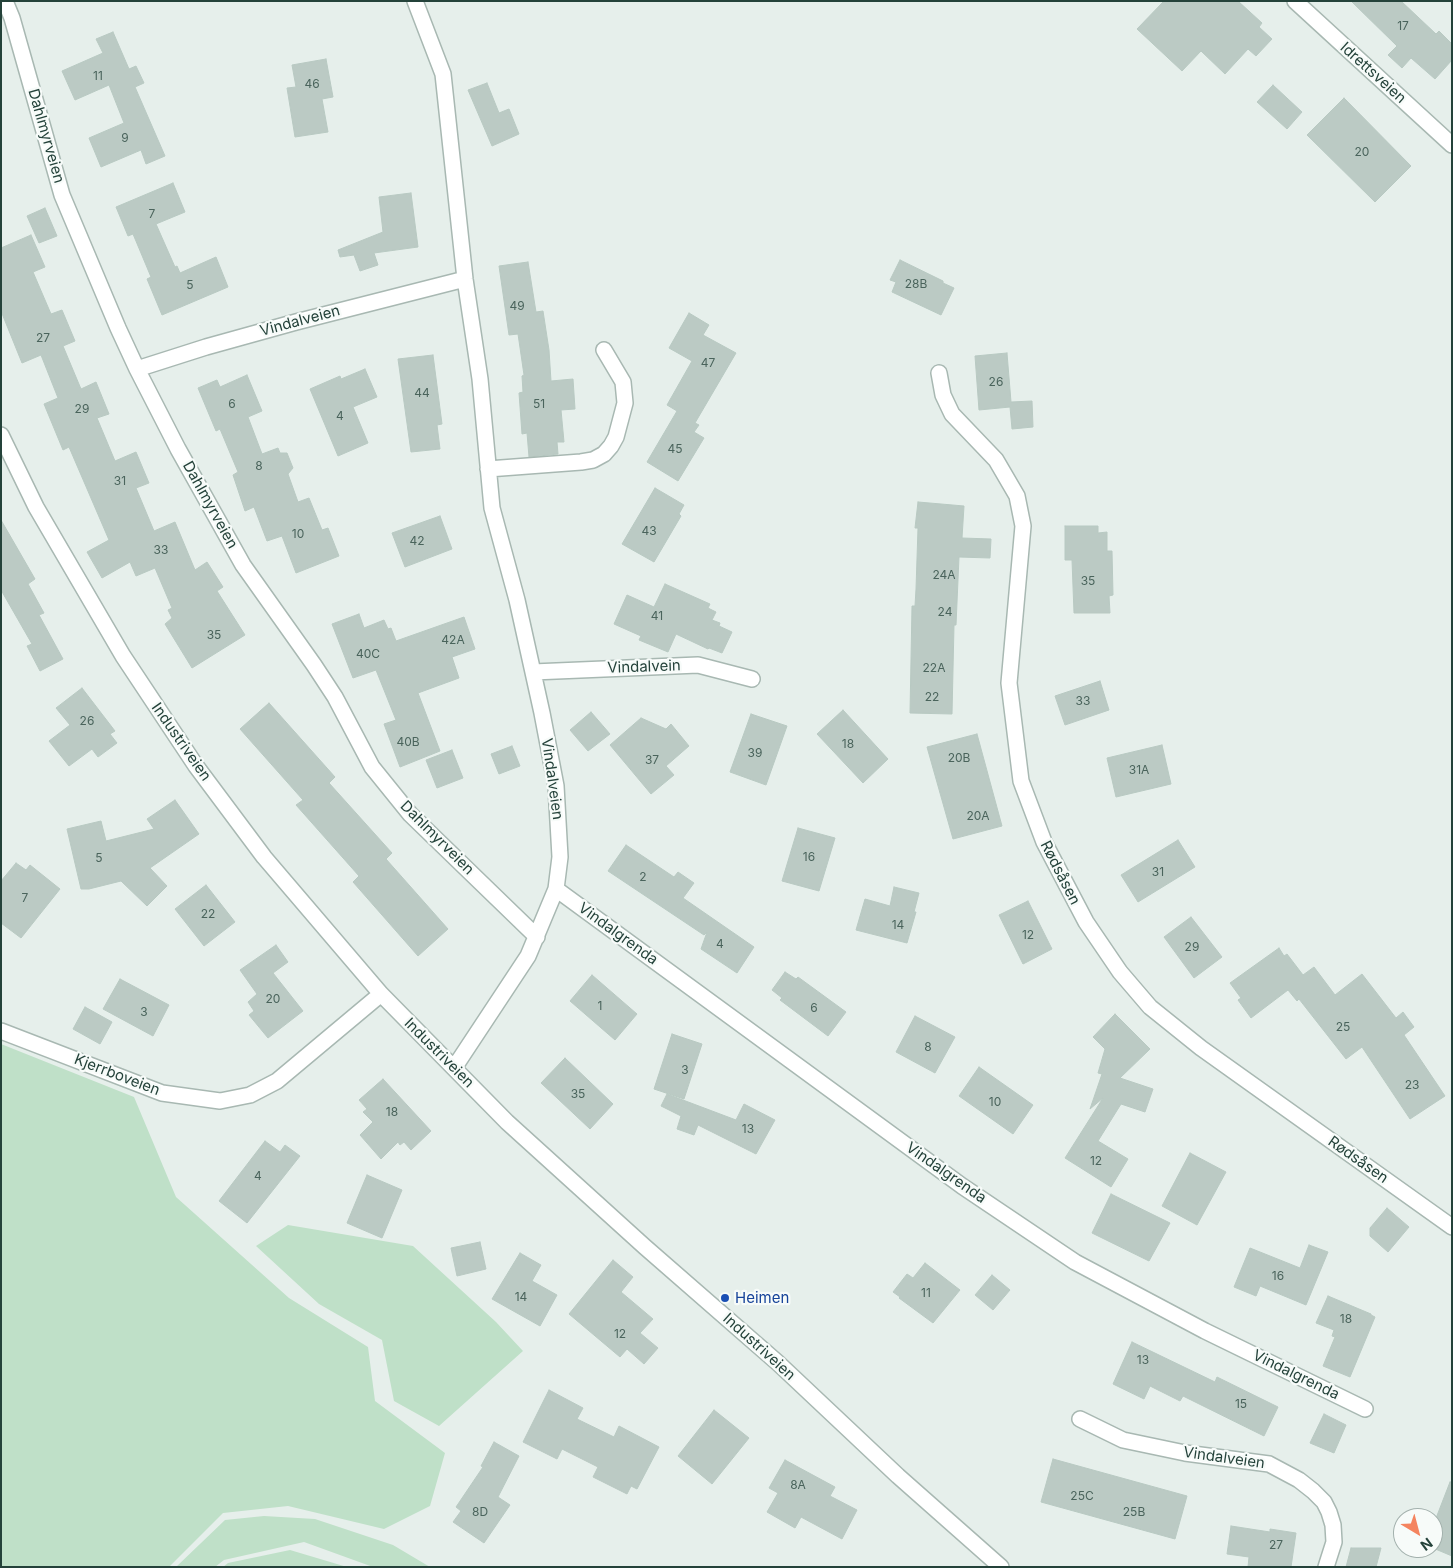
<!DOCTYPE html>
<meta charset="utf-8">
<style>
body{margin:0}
#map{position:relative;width:1453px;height:1568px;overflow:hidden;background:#e6efeb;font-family:Inter,sans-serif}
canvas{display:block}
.frame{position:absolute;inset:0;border:2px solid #24423a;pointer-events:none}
.north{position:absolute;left:1393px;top:1508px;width:50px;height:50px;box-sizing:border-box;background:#f7fbf9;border:1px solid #a3b1ad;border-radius:50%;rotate:143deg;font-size:14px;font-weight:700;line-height:20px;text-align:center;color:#24423a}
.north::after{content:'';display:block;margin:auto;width:18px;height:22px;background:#f4845f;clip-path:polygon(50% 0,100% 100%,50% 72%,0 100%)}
</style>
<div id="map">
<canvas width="1453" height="1568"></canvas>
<div class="frame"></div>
<div class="north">N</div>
</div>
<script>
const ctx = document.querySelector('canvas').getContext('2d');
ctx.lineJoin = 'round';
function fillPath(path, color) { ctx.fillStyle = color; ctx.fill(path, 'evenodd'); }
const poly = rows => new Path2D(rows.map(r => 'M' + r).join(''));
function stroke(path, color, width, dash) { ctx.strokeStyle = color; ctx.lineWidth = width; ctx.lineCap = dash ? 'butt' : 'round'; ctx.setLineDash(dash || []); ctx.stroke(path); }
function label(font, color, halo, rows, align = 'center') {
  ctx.font = font + ' Inter,sans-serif'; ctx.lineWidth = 4.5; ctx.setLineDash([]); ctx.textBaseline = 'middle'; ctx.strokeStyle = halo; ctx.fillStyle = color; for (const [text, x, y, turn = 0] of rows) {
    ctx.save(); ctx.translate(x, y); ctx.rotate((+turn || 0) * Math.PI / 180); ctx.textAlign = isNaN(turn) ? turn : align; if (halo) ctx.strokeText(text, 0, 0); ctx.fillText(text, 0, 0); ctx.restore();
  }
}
fillPath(poly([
 [1,1044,134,1097,176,1197,289,1298,368,1347,375,1401,445,1453,430,1506,384,1529,288,1506,223,1513,169,1567,1,1567],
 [288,1225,413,1246,496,1322,523,1351,439,1426,394,1401,382,1340,319,1304,256,1246],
 [264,1516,315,1519,393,1545,430,1567,373,1567,304,1542,224,1560,215,1567,176,1567,225,1520],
 [290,1550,347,1567,223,1567,228,1563]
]), '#bfe0c8');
const building = poly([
 [1164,1,1238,1,1262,23,1259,27,1272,39,1256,56,1248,49,1225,74,1201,51,1182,71,1137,29,1164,1],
 [1351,1,1401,1,1436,34,1439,31,1452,44,1452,60,1435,79,1411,58,1402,68,1388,55,1397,46,1351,1],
 [113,32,129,69,136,66,144,83,135,87,165,156,146,164,141,150,101,167,89,138,124,123,109,85,75,100,62,71,103,53,96,39,113,32],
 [326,59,333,97,322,99,328,132,295,137,287,88,296,87,292,65,326,59],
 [487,83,499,113,509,109,519,134,492,146,468,90,487,83],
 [1273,85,1302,112,1287,129,1257,102,1273,85],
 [1344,98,1411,166,1375,202,1307,135,1344,98],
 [173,183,185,212,156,224,175,267,177,266,180,273,216,257,228,287,162,315,147,279,151,277,133,234,128,236,116,207,173,183],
 [411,193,418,247,374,253,378,265,360,271,354,255,340,257,338,250,383,232,379,197,411,193],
 [45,208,57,236,39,243,27,216,45,208],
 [31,235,45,267,33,272,51,314,62,310,75,341,63,346,81,389,96,382,109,414,97,418,115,461,136,452,149,483,136,488,154,531,175,522,195,570,207,562,223,587,217,591,245,635,192,668,165,624,172,618,168,610,172,608,155,568,136,576,130,562,102,578,87,552,109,540,69,447,63,450,44,404,58,398,41,355,22,363,1,311,1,248,31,235],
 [900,260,943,281,943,283,954,288,941,315,892,292,896,282,890,280,900,260],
 [528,262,536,312,543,311,549,350,551,381,573,379,575,409,561,410,564,442,557,442,558,454,529,457,527,433,522,434,519,393,523,392,522,376,524,375,518,334,509,335,499,266,528,262],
 [689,313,709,325,703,335,736,353,695,423,699,425,694,432,704,438,678,481,647,462,677,411,667,405,692,361,669,348,689,313],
 [1007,353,1011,402,1032,401,1033,427,1012,429,1010,407,979,410,975,356,1007,353],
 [433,355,442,424,437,425,440,449,411,452,398,359,433,355],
 [365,369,377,397,353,407,368,443,338,456,310,389,340,376,341,379,365,369],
 [247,375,262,411,248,417,262,454,278,448,280,453,287,453,293,468,288,474,298,502,309,498,322,530,328,528,339,556,296,573,282,536,267,541,254,507,245,511,233,475,238,472,220,429,216,431,198,388,217,380,220,387,247,375],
 [655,488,684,505,679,514,681,516,654,562,622,544,655,488],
 [918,502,964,506,962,538,991,539,990,558,959,557,956,625,954,625,952,714,910,713,912,606,915,606,916,589,918,528,915,528,918,502],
 [440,516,452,549,405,567,392,533,440,516],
 [1,520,35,579,28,584,44,613,39,615,63,659,40,671,27,646,32,644,1,590,1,520],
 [1065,526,1098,526,1098,533,1107,532,1107,551,1112,551,1113,595,1109,596,1110,613,1074,613,1072,560,1065,560,1065,526],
 [665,584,710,604,708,608,716,612,712,620,720,623,719,626,732,632,722,653,709,648,708,649,676,634,668,652,639,640,641,636,614,624,627,595,654,607,665,584],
 [359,614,364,628,384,620,388,629,391,628,396,641,464,617,475,649,452,657,459,678,418,693,440,751,400,767,384,724,396,720,376,670,353,678,332,624,359,614],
 [1100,681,1109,710,1065,725,1055,696,1100,681],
 [82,688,115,731,110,734,117,743,98,757,92,749,69,766,49,741,70,725,56,708,82,688],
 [269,703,335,777,329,783,392,853,386,859,448,929,418,956,353,882,359,876,296,805,303,800,240,729,269,703],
 [843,710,888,759,863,783,817,734,843,710],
 [591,712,610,734,588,751,570,730,591,712],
 [751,714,787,726,766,785,730,772,751,714],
 [641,718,666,729,671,724,689,746,666,766,674,775,651,794,610,745,641,718],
 [977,734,1002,826,953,839,927,747,977,734],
 [1162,745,1171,784,1116,797,1107,758,1162,745],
 [512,746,520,766,499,774,491,754,512,746],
 [452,750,463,778,437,788,426,760,452,750],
 [175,800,199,834,150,868,167,886,147,906,121,881,89,889,81,889,67,829,101,821,106,841,154,829,147,819,175,800],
 [798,828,835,838,819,891,782,881,798,828],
 [1178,840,1195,867,1138,902,1121,875,1178,840],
 [626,845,674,877,678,872,694,883,683,898,754,947,737,973,701,949,707,932,704,935,608,871,626,845],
 [16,863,26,870,30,865,60,889,21,938,1,923,1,881,16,863],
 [206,885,235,922,204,946,175,909,206,885],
 [894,887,919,893,914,912,916,912,907,943,856,930,865,899,890,906,894,887],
 [1028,901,1052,949,1023,964,999,915,1028,901],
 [1191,917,1222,957,1194,978,1164,937,1191,917],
 [276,945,288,962,273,973,303,1011,268,1038,249,1015,254,1011,248,1002,257,994,240,970,276,945],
 [1279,948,1284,956,1287,954,1303,975,1314,967,1335,995,1362,974,1396,1018,1403,1012,1414,1027,1404,1035,1445,1096,1410,1119,1362,1047,1346,1059,1299,999,1297,1001,1288,990,1251,1018,1238,1000,1241,998,1230,983,1279,948],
 [785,972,796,979,798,977,846,1012,828,1036,780,1000,782,998,772,990,785,972],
 [592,975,637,1014,615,1040,570,1001,592,975],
 [120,979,169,1005,153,1036,103,1009,120,979],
 [85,1007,112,1022,100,1044,73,1029,85,1007],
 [1115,1014,1150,1049,1120,1078,1153,1089,1145,1112,1121,1104,1098,1141,1128,1159,1111,1187,1065,1158,1103,1098,1090,1109,1102,1074,1098,1073,1105,1049,1093,1037,1115,1014],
 [915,1016,955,1037,935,1073,896,1052,915,1016],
 [672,1034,702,1044,684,1099,654,1089,672,1034],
 [565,1058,613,1104,590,1129,541,1083,565,1058],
 [979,1067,1033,1105,1013,1134,959,1096,979,1067],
 [383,1079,431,1131,411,1150,404,1142,400,1145,398,1142,381,1159,360,1135,373,1122,363,1112,367,1109,359,1100,383,1079],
 [667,1094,736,1120,744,1104,775,1120,756,1154,698,1125,694,1135,677,1129,681,1116,661,1106,667,1094],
 [265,1141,280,1152,285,1145,300,1156,247,1223,219,1201,265,1141],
 [1190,1153,1226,1172,1197,1225,1162,1206,1190,1153],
 [367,1175,402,1190,382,1238,347,1223,367,1175],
 [1111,1194,1170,1223,1149,1261,1092,1233,1111,1194],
 [1387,1208,1409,1227,1388,1252,1370,1236,1370,1228,1387,1208],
 [480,1242,486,1269,457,1276,451,1248,480,1242],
 [1309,1245,1328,1252,1306,1305,1260,1286,1256,1296,1234,1287,1250,1248,1300,1268,1309,1245],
 [520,1253,541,1265,532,1281,557,1295,540,1326,492,1299,520,1253],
 [613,1260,633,1277,621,1292,653,1319,640,1333,658,1348,644,1364,627,1349,620,1357,569,1314,613,1260],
 [925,1263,960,1290,933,1323,899,1298,900,1297,893,1292,907,1274,913,1278,925,1263],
 [992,1275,1010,1290,993,1310,975,1295,992,1275],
 [1328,1296,1371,1314,1371,1315,1375,1317,1350,1377,1323,1366,1335,1337,1332,1336,1334,1330,1316,1323,1328,1296],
 [1132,1342,1215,1382,1217,1377,1278,1407,1264,1436,1183,1396,1180,1401,1150,1386,1144,1399,1113,1384,1132,1342],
 [549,1390,583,1408,577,1419,614,1437,619,1426,659,1447,637,1489,631,1486,627,1494,593,1477,598,1467,562,1449,557,1459,523,1442,549,1390],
 [714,1410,749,1438,712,1484,678,1456,714,1410],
 [1324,1414,1346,1425,1334,1453,1310,1443,1324,1414],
 [494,1442,519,1456,498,1497,510,1505,484,1543,453,1522,461,1511,456,1507,483,1467,481,1466,494,1442],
 [1053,1459,1187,1496,1175,1539,1041,1502,1053,1459],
 [785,1460,835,1487,830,1496,857,1510,842,1539,801,1517,795,1528,767,1512,778,1493,769,1488,785,1460],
 [1450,1482,1452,1482,1452,1556,1433,1548,1433,1526,1450,1482],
 [1231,1526,1270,1532,1270,1529,1296,1533,1291,1567,1248,1567,1249,1557,1227,1554,1231,1526],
 [1351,1548,1381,1548,1376,1567,1346,1567,1351,1548]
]);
fillPath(building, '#bbcac4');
stroke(building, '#b8c9c2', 1);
const minor = poly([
 [5,1,12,18,62,195,118,328,137,369,178,449,243,565,314,665,335,697,372,767,410,814,537,937],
 [415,1,443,74,465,279,480,379,492,508,517,600,542,713,556,786,560,857,556,889,528,956,454,1068],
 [1295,1,1452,145],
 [137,369,206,347,296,322,465,279],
 [939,373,943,395,952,414,996,460,1017,496,1023,526,1009,683,1021,781,1044,842,1086,922,1120,972,1150,1007,1201,1048,1452,1227],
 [1,435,36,507,123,656,196,766,264,857,381,994,507,1122,645,1247,778,1363,898,1476,1001,1567],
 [488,469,581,462,593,460,604,454,611,446,616,437,625,403,623,382,604,350],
 [533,672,698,665,752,679],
 [556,889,962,1186,1075,1262,1205,1331,1365,1409],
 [1,1031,162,1093,220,1101,250,1095,277,1081,381,994],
 [1080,1419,1123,1440,1185,1453,1269,1464,1299,1480,1313,1491,1324,1502,1329,1512,1333,1525,1334,1542,1326,1567]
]);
stroke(minor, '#a8b8b2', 18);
stroke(minor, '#fff', 15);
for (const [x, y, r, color] of [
 [725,1298,5,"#1a4fb4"]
]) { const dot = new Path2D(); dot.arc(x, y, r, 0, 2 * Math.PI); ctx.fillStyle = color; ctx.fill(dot); stroke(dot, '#f7fbf9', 2); }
label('12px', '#4a645c', null, [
 ["17",1403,26],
 ["11",98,76],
 ["46",312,84],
 ["9",125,138],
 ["20",1362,152],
 ["7",152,214],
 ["28B",916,284],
 ["5",190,285],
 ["49",517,306],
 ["27",43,338],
 ["47",708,363],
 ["26",996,382],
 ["44",422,393],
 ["6",232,404],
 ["51",539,404],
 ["29",82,409],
 ["4",340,416],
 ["45",675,449],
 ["8",259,466],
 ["31",120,481],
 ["43",649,531],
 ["10",298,534],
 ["42",417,541],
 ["33",161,550],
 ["24A",944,575],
 ["35",1088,581],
 ["24",945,612],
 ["41",657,616],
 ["35",214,635],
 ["42A",453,640],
 ["40C",368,654],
 ["22A",934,668],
 ["22",932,697],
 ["33",1083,701],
 ["26",87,721],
 ["40B",408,742],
 ["18",848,744],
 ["39",755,753],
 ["20B",959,758],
 ["37",652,760],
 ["31A",1139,770],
 ["20A",978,816],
 ["16",809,857],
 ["5",99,858],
 ["31",1158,872],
 ["2",643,877],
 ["7",25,898],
 ["22",208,914],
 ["14",898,925],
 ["12",1028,935],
 ["4",720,944],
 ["29",1192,947],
 ["20",273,999],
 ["1",600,1006],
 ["6",814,1008],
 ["3",144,1012],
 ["25",1343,1027],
 ["8",928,1047],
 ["3",685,1070],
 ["23",1412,1085],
 ["35",578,1094],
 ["10",995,1102],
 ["18",392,1112],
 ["13",748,1129],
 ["12",1096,1161],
 ["4",258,1176],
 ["16",1278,1276],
 ["11",926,1293],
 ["14",521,1297],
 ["18",1346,1319],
 ["12",620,1334],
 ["13",1143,1360],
 ["15",1241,1404],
 ["8A",798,1485],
 ["25C",1082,1496],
 ["8D",480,1512],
 ["25B",1134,1512],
 ["27",1276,1545]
]);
label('15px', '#24423a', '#f7fbf9', [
 ["Idrettsveien",1373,73,42],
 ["Dahlmyrveien",46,136,74],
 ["Vindalveien",300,321,-15],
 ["Dahlmyrveien",210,505,61],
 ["Vindalvein",644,667,-2],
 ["Industriveien",181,742,55],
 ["Vindalveien",552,779,82],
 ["Dahlmyrveien",437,838,45],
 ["Rødsåsen",1060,873,63],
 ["Vindalgrenda",618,934,36],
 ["Industriveien",439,1053,45],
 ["Kjerrboveien",117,1075,21],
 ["Rødsåsen",1358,1160,35],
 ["Vindalgrenda",946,1173,35],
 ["Industriveien",759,1347,42],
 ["Vindalgrenda",1296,1375,26],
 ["Vindalveien",1224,1458,8]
]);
label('15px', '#164399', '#f7fbf9', [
 ["Heimen",735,1298]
], 'left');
</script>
